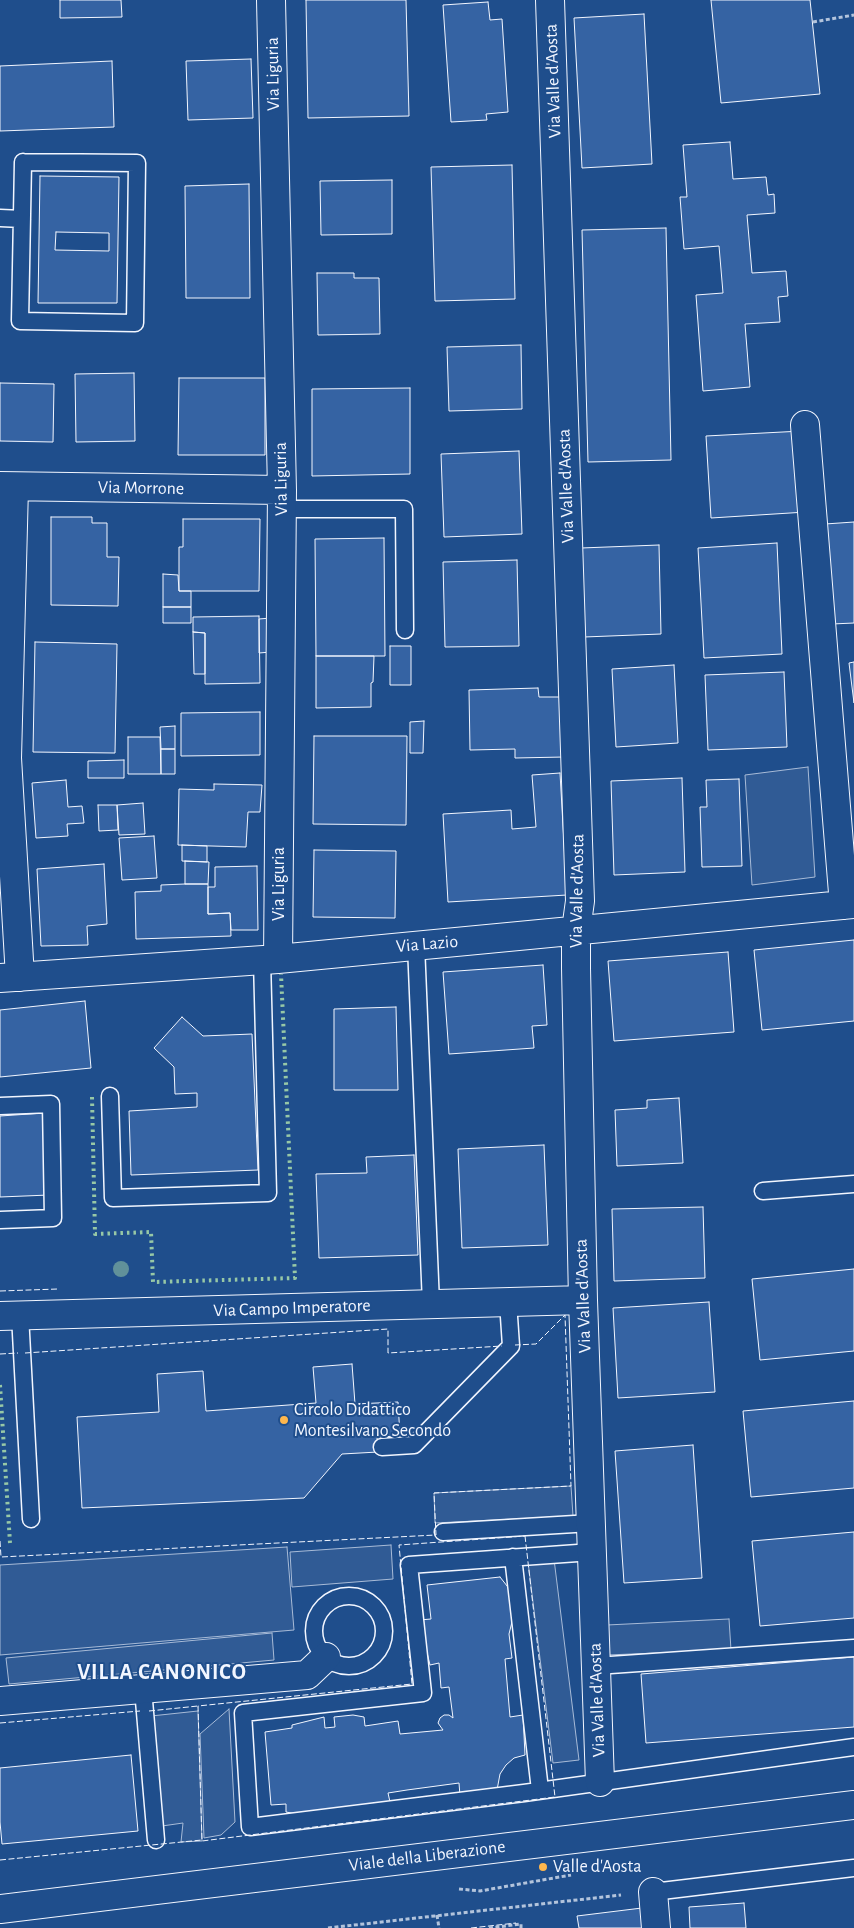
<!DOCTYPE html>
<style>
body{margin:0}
canvas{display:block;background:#1f4e8c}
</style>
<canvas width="854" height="1928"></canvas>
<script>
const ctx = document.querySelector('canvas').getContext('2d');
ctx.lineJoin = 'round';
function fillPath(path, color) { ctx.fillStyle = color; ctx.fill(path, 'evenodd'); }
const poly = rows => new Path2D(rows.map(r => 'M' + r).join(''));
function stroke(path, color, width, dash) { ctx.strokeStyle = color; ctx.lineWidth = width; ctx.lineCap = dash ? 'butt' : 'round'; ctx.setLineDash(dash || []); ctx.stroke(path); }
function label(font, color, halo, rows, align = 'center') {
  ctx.font = font + ' "Alegreya Sans",sans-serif'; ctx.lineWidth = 4; ctx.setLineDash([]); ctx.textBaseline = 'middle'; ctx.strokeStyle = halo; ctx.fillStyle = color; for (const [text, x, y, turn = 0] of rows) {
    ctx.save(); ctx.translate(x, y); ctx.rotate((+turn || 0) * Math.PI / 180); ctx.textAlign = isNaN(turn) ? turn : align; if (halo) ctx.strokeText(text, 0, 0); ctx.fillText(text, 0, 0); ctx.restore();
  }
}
const built = poly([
 [808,767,815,877,752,885,745,775,808,767],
 [571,1486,573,1516,435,1523,434,1493,571,1486],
 [391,1545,393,1579,292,1587,290,1552,391,1545],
 [287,1547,294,1630,0,1655,0,1565,287,1547],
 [554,1559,579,1760,553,1763,528,1562,554,1559],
 [729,1619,731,1650,607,1655,607,1625,729,1619],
 [272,1633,274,1660,9,1684,6,1658,272,1633],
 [229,1709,235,1822,221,1835,204,1838,200,1734,229,1709],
 [198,1711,202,1841,181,1842,183,1823,162,1826,151,1716,198,1711]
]);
fillPath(built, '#305b95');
stroke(built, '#a8bbd7', 1);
const building = poly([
 [60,0,121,0,122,17,60,18,60,0],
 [306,0,406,0,409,116,308,118,306,0],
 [711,0,810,0,820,94,721,103,711,0],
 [488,2,490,20,502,19,508,112,486,114,487,120,451,122,443,5,488,2],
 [644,14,652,164,582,168,574,18,644,14],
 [251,59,253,118,188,120,186,61,251,59],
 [112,61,114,127,0,131,0,66,112,61],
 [730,142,733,179,766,177,768,195,774,194,775,213,747,215,752,273,786,271,788,296,778,297,780,322,745,324,750,387,703,391,696,295,723,293,719,246,684,249,680,197,687,197,683,145,730,142],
 [512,165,515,299,435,301,431,167,512,165],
 [40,176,119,177,117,303,38,303,40,176],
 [392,180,392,234,321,235,320,181,392,180],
 [249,184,250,298,186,298,185,186,249,184],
 [666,228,671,460,588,462,582,230,666,228],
 [56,232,109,233,109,251,55,250,56,232],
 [317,273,354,273,354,278,379,278,380,334,318,335,317,273],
 [521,345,522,409,449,411,447,347,521,345],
 [134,373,135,441,76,442,75,374,134,373],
 [179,378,265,378,265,455,178,455,179,378],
 [0,383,54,384,53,442,0,441,0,383],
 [410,388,410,474,312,476,312,389,410,388],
 [802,431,806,512,711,518,706,436,802,431],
 [519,451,522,534,444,537,441,454,519,451],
 [51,517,92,517,92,523,107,523,107,557,119,557,118,606,51,605,51,517],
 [183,519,260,519,259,591,179,591,179,547,183,547,183,519],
 [854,522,854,623,832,624,825,524,854,522],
 [384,538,385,656,316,656,315,539,384,538],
 [777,543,782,654,704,658,698,548,777,543],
 [659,545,661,634,584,637,581,548,659,545],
 [517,560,519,646,445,647,443,562,517,560],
 [163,574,178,575,179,591,191,591,191,607,163,607,163,574],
 [163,607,191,607,191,623,163,623,163,607],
 [259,616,260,683,205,684,205,633,193,632,193,617,259,616],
 [271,618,271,652,259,653,259,619,271,618],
 [193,632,205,633,205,674,194,674,193,632],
 [35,642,117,644,115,753,33,752,35,642],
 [390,646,411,646,411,685,390,685,390,646],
 [316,656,374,656,373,682,371,683,371,707,316,708,316,656],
 [854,662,854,703,849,663,854,662],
 [674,665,678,743,616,747,612,669,674,665],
 [784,672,787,747,708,750,705,675,784,672],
 [538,688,539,697,563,697,564,757,515,758,515,749,470,750,469,690,538,688],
 [260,712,260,755,181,756,181,713,260,712],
 [424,721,423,753,410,753,410,722,424,721],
 [175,726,175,749,161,749,160,727,175,726],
 [314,736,407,736,406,825,313,824,314,736],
 [128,737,160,737,161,774,128,774,128,737],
 [161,749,175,749,175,774,161,774,161,749],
 [124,760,124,778,88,778,88,761,124,760],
 [560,773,567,895,448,902,443,814,511,810,512,829,536,827,532,775,560,773],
 [682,778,685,872,614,875,611,781,682,778],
 [739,779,742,866,702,867,700,807,707,807,706,780,739,779],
 [66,780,68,807,82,806,84,823,67,824,68,836,36,838,32,783,66,780],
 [214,784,262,785,260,812,248,812,246,847,178,845,179,789,214,790,214,784],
 [143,803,145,834,119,835,117,805,143,803],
 [98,805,117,805,118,830,99,831,98,805],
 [154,836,157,878,122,880,119,838,154,836],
 [182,845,207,846,207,862,182,861,182,845],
 [314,850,396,851,395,918,313,917,314,850],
 [185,861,209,862,208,884,185,884,185,861],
 [104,864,107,924,87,926,88,945,41,946,37,869,104,864],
 [257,866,258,930,231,930,230,913,208,914,208,887,215,887,215,867,257,866],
 [185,884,208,884,208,914,230,913,231,936,136,939,135,892,161,891,161,885,185,884],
 [854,940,854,1021,762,1030,754,950,854,940],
 [728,952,734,1032,614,1041,608,961,728,952],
 [543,965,547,1025,532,1026,534,1048,449,1054,443,972,543,965],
 [85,1001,91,1068,0,1077,0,1010,85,1001],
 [396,1007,398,1090,334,1090,334,1009,396,1007],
 [182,1017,203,1036,252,1034,258,1170,131,1175,129,1111,197,1107,197,1093,175,1094,174,1067,154,1048,182,1017],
 [679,1098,683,1163,617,1166,615,1110,647,1108,647,1100,679,1098],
 [44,1113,49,1195,0,1197,0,1116,44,1113],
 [544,1145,548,1245,462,1248,458,1149,544,1145],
 [414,1155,418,1255,319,1258,316,1174,367,1173,366,1157,414,1155],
 [703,1207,705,1278,614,1281,612,1209,703,1207],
 [854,1269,854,1351,760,1360,752,1279,854,1269],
 [709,1302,715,1392,618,1398,613,1308,709,1302],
 [352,1364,355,1404,398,1402,400,1436,377,1437,378,1452,342,1454,304,1498,82,1508,77,1417,159,1412,157,1374,203,1371,206,1411,316,1403,313,1367,352,1364],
 [854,1401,854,1488,751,1497,743,1411,854,1401],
 [693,1445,702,1578,624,1583,615,1451,693,1445],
 [854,1532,854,1618,760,1626,752,1541,854,1532],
 [500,1577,511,1591,512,1622,509,1634,512,1658,505,1659,510,1717,523,1715,525,1755,514,1758,506,1765,500,1774,497,1790,460,1796,459,1783,407,1790,388,1793,390,1802,307,1816,286,1812,286,1804,271,1805,265,1732,292,1728,292,1725,324,1717,325,1728,335,1727,334,1717,353,1715,364,1717,365,1726,398,1721,400,1734,443,1730,438,1723,440,1718,444,1715,449,1715,453,1718,449,1687,441,1688,439,1663,430,1665,419,1620,431,1619,427,1585,500,1577],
 [854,1657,854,1727,646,1743,641,1674,854,1657],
 [131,1755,138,1831,2,1844,0,1822,0,1768,131,1755],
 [744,1903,746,1928,690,1928,689,1907,744,1903],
 [642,1908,644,1928,579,1928,577,1916,642,1908]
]);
fillPath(building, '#3563a3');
stroke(building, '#f2f6ff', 1);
const lane = poly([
 [23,162,137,163,135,323,20,321,23,162],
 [0,218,22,219],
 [281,509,404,509,405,630],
 [416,945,431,1304],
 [110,1096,113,1198,268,1193,262,960],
 [0,1106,51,1104,53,1218,0,1220],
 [763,1191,854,1184],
 [20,1315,31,1519],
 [382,1447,414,1445,511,1346,508,1302],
 [443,1532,591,1523],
 [592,1552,409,1565,423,1693,243,1713,250,1827,524,1793,854,1747],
 [513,1557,540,1790],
 '314 1631a35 35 0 1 1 70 0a35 35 0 1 1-70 0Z',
 [596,1666,854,1648],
 [143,1689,156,1840],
 [653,1892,854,1868]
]);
const street = poly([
 [271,0,282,490,278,959],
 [550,0,580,901,576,930,576,968,583,1300,600,1782],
 [805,425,844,905],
 [0,486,282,490],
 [14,487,7,758,20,977],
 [0,978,278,959,854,904],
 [0,1316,583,1300],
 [0,1701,307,1675,326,1657],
 [653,1892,656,1928],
 [0,1909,854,1805]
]);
stroke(lane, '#f2f6ff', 19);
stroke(street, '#f2f6ff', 30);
stroke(poly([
 [813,22,854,15],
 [459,1889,480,1891,571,1875],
 [437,1915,439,1928],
 [328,1928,621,1895],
 [489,1928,521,1924,521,1928]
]), '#b3c4dc', 3, [4, 2.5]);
stroke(lane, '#1f4e8c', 16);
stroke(street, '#1f4e8c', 28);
stroke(poly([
 [92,1097,95,1234,151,1232,153,1282,295,1278,281,974],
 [0,1385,10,1543]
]), '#97c8a6', 4, [2.5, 4]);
stroke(poly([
 [0,1291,58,1289],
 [25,1353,388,1329,388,1353,502,1346],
 [0,1354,18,1353],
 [525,1536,555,1797,202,1841,198,1706,412,1684,399,1545,525,1536],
 [0,1541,1,1557,436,1535,434,1493,571,1486,565,1315,536,1344,515,1345],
 [149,1711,198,1706,198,1708],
 [0,1723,140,1711],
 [0,1860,202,1840],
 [471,1928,516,1923]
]), '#f2f6ff', 1, [6, 2.5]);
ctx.fillStyle = '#61919a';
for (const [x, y] of [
 [121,1269]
]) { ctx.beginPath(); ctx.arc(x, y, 8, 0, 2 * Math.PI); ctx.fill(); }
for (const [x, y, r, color] of [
 [284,1420,5,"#ffb74d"],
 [543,1867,5,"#ffb74d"]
]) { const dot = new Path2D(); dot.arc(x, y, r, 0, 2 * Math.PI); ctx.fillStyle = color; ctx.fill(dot); stroke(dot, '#1f4e8c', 2); }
label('18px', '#f2f6ff', '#1f4e8c', [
 ["Via Liguria",273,74,-91],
 ["Via Valle d'Aosta",553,81,-92],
 ["Via Liguria",281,479,-91],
 ["Via Valle d'Aosta",566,486,-92],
 ["Via Morrone",141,488,1],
 ["Via Liguria",279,884,-90],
 ["Via Valle d'Aosta",577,891,-89],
 ["Via Lazio",427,944,-5],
 ["Via Valle d'Aosta",583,1296,-92],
 ["Via Campo Imperatore",292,1308,-2],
 ["Via Valle d'Aosta",597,1700,-92],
 ["Viale della Liberazione",427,1856,-7]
]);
label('18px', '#f2f6ff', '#1f4e8c', [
 ["Circolo Didattico",294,1410],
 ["Montesilvano Secondo",294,1431],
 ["Valle d'Aosta",553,1867]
], 'left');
ctx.letterSpacing = '1px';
label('bold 22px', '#f2f6ff', '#1f4e8c', [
 ["VILLA CANONICO",162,1672]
]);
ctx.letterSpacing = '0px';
</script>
